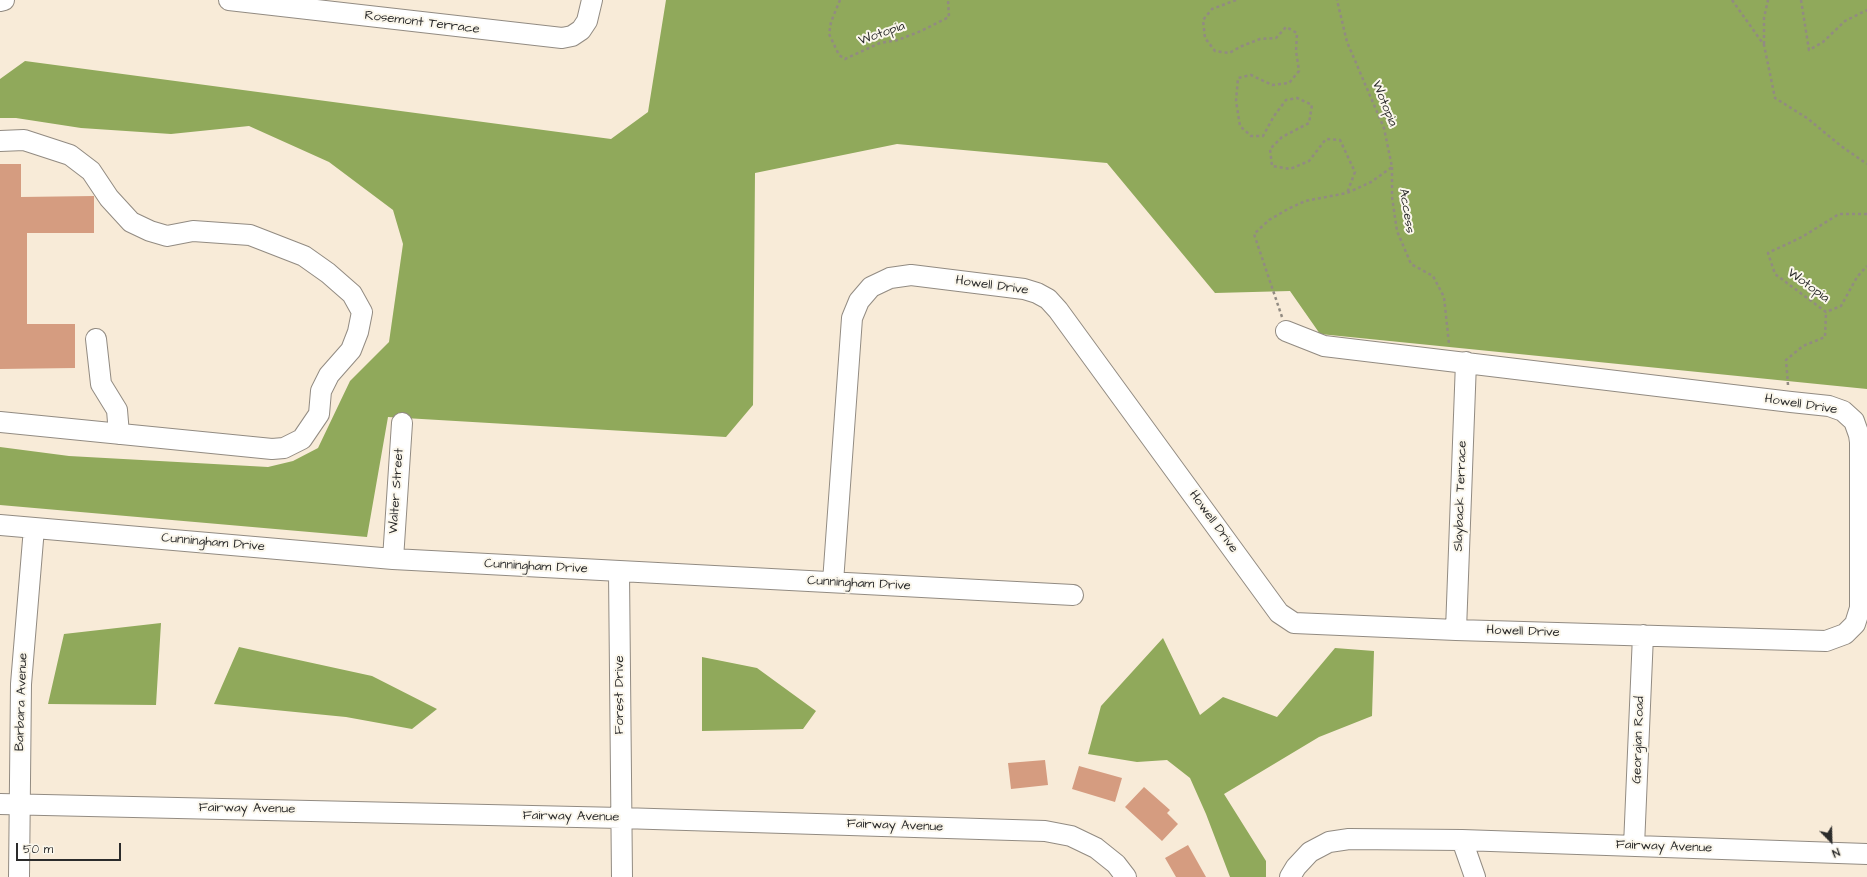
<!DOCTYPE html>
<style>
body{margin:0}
#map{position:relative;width:1867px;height:877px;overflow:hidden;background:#f8ebd8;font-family:"Architects Daughter",sans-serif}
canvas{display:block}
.north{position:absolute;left:1811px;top:821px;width:40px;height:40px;-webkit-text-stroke:3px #fbf7ec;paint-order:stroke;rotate:157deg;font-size:11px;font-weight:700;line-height:16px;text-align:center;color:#2b2b2b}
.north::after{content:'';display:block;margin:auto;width:14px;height:18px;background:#2b2b2b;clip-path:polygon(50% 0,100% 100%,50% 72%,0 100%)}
.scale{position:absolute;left:16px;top:843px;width:105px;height:18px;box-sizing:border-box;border:2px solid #2b2b2b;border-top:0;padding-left:5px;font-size:12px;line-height:14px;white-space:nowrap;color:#2b2b2b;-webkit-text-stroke:3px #fbf7ec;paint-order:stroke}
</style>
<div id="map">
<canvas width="1867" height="877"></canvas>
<div class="north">N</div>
<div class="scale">50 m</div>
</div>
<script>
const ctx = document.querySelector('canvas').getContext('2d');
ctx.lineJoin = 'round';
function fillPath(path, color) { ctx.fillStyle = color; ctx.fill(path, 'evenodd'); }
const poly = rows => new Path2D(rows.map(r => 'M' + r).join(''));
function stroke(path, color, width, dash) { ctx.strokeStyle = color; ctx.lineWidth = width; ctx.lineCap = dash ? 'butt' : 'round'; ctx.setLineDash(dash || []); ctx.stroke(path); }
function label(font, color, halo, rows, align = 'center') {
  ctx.font = font + ' "Architects Daughter",sans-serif'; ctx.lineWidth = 4; ctx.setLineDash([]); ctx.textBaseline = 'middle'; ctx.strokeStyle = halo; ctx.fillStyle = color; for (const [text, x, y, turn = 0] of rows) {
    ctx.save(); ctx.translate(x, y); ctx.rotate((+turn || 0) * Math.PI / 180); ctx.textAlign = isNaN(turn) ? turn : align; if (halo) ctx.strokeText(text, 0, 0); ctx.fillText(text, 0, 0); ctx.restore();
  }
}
fillPath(poly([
 [666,0,1867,0,1867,389,1320,334,1290,291,1215,293,1107,163,897,144,755,173,753,405,726,437,388,417,367,537,0,505,0,447,69,456,268,467,293,461,318,448,350,381,389,342,403,244,393,210,329,162,249,126,171,134,81,128,16,118,0,118,0,79,25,61,611,139,648,112],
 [161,623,156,705,48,704,64,634],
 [1163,638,1200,715,1223,697,1277,717,1335,648,1374,651,1372,716,1319,737,1224,794,1266,861,1266,877,1230,877,1206,814,1190,778,1167,760,1137,762,1088,754,1101,706],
 [239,647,372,676,437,709,412,729,346,717,214,704],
 [702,657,757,668,816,711,803,729,702,731]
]), '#90a95b');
fillPath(poly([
 [0,164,21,164,21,197,94,196,94,233,27,233,27,324,75,324,75,368,0,369],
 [1045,760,1048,785,1011,789,1008,763],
 [1079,766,1122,778,1115,802,1072,789],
 [1144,787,1170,810,1167,813,1178,824,1162,841,1125,807],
 [1188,845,1206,877,1176,877,1165,858]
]), '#d59c80');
const minor = poly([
 [229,0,562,38,572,36,581,30,587,21,592,0],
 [0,1,4,0],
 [0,141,24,140,70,155,91,171,109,198,131,222,150,231,167,236,193,231,250,235,304,256,328,273,352,294,362,312,358,332,351,350,329,375,321,391,319,414,302,439,284,448,272,449,0,422],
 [96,339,101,384,117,410,119,434],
 [0,525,393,559,1073,595],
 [393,559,402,423],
 [619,572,622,877],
 [833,582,852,318,859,301,871,287,890,278,911,275,1024,289,1037,293,1048,299,1058,310,1279,613,1294,623,1456,630,1826,641,1845,634,1855,624,1860,608,1860,442,1859,435,1854,421,1843,411,1829,406,1791,402,1324,346,1286,331],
 [1456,630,1466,362],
 [0,804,621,818,1045,831,1071,836,1096,848,1116,864,1126,877],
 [1462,840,1475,877],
 [1634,846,1643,635],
 [19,877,21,684,34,528],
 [1290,877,1296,867,1310,852,1329,842,1349,839,1462,840,1867,854]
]);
stroke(minor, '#928b82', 22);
stroke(poly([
 [840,0,831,22,829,34,839,55,845,59,880,43,898,40,921,31,949,17,948,0],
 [1236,0,1212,9,1203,20,1205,38,1215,51,1229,53,1242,46,1260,39,1276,38,1286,27,1297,33,1296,51,1299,71,1289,83,1272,85,1251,75,1238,78,1236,101,1240,126,1251,136,1263,136,1274,116,1286,100,1297,98,1312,105,1309,123,1282,137,1270,149,1272,166,1290,169,1309,161,1326,139,1340,140,1355,172,1347,193],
 [1732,0,1764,45,1775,98,1807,118,1841,146,1867,164],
 [1801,0,1809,50,1823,42,1845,21,1867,10],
 [1764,44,1764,18,1768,0],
 [1392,167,1392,197,1397,231,1411,264,1433,276,1444,297,1449,344],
 [1867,214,1839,214,1802,237,1768,253,1775,274,1826,312,1841,306,1857,277,1867,266],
 [1282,317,1254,234,1269,220,1288,209,1305,201,1347,193,1371,182,1392,167,1384,128,1347,42,1337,0],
 [1788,385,1786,360,1803,346,1825,337,1826,312]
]), '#928b82', 2.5, [3, 3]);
stroke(minor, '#fff', 20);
label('13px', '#2b2b2b', '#fbf7ec', [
 ["Rosemont Terrace",422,23,7],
 ["Wotopia",882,34,-19],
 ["Wotopia",1384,104,68],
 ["Access",1406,211,81],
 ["Howell Drive",992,286,8],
 ["Wotopia",1808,286,36],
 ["Howell Drive",1801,405,9],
 ["Walter Street",397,491,-86],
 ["Slayback Terrace",1461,496,-88],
 ["Howell Drive",1213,522,54],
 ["Cunningham Drive",213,543,5],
 ["Cunningham Drive",536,567,3],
 ["Cunningham Drive",859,584,3],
 ["Howell Drive",1523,632,2],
 ["Forest Drive",620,695,-90],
 ["Barbara Avenue",22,702,-88],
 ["Georgian Road",1639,740,-88],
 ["Fairway Avenue",247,809,1],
 ["Fairway Avenue",571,817,1],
 ["Fairway Avenue",895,826,2],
 ["Fairway Avenue",1664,847,2]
]);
</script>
